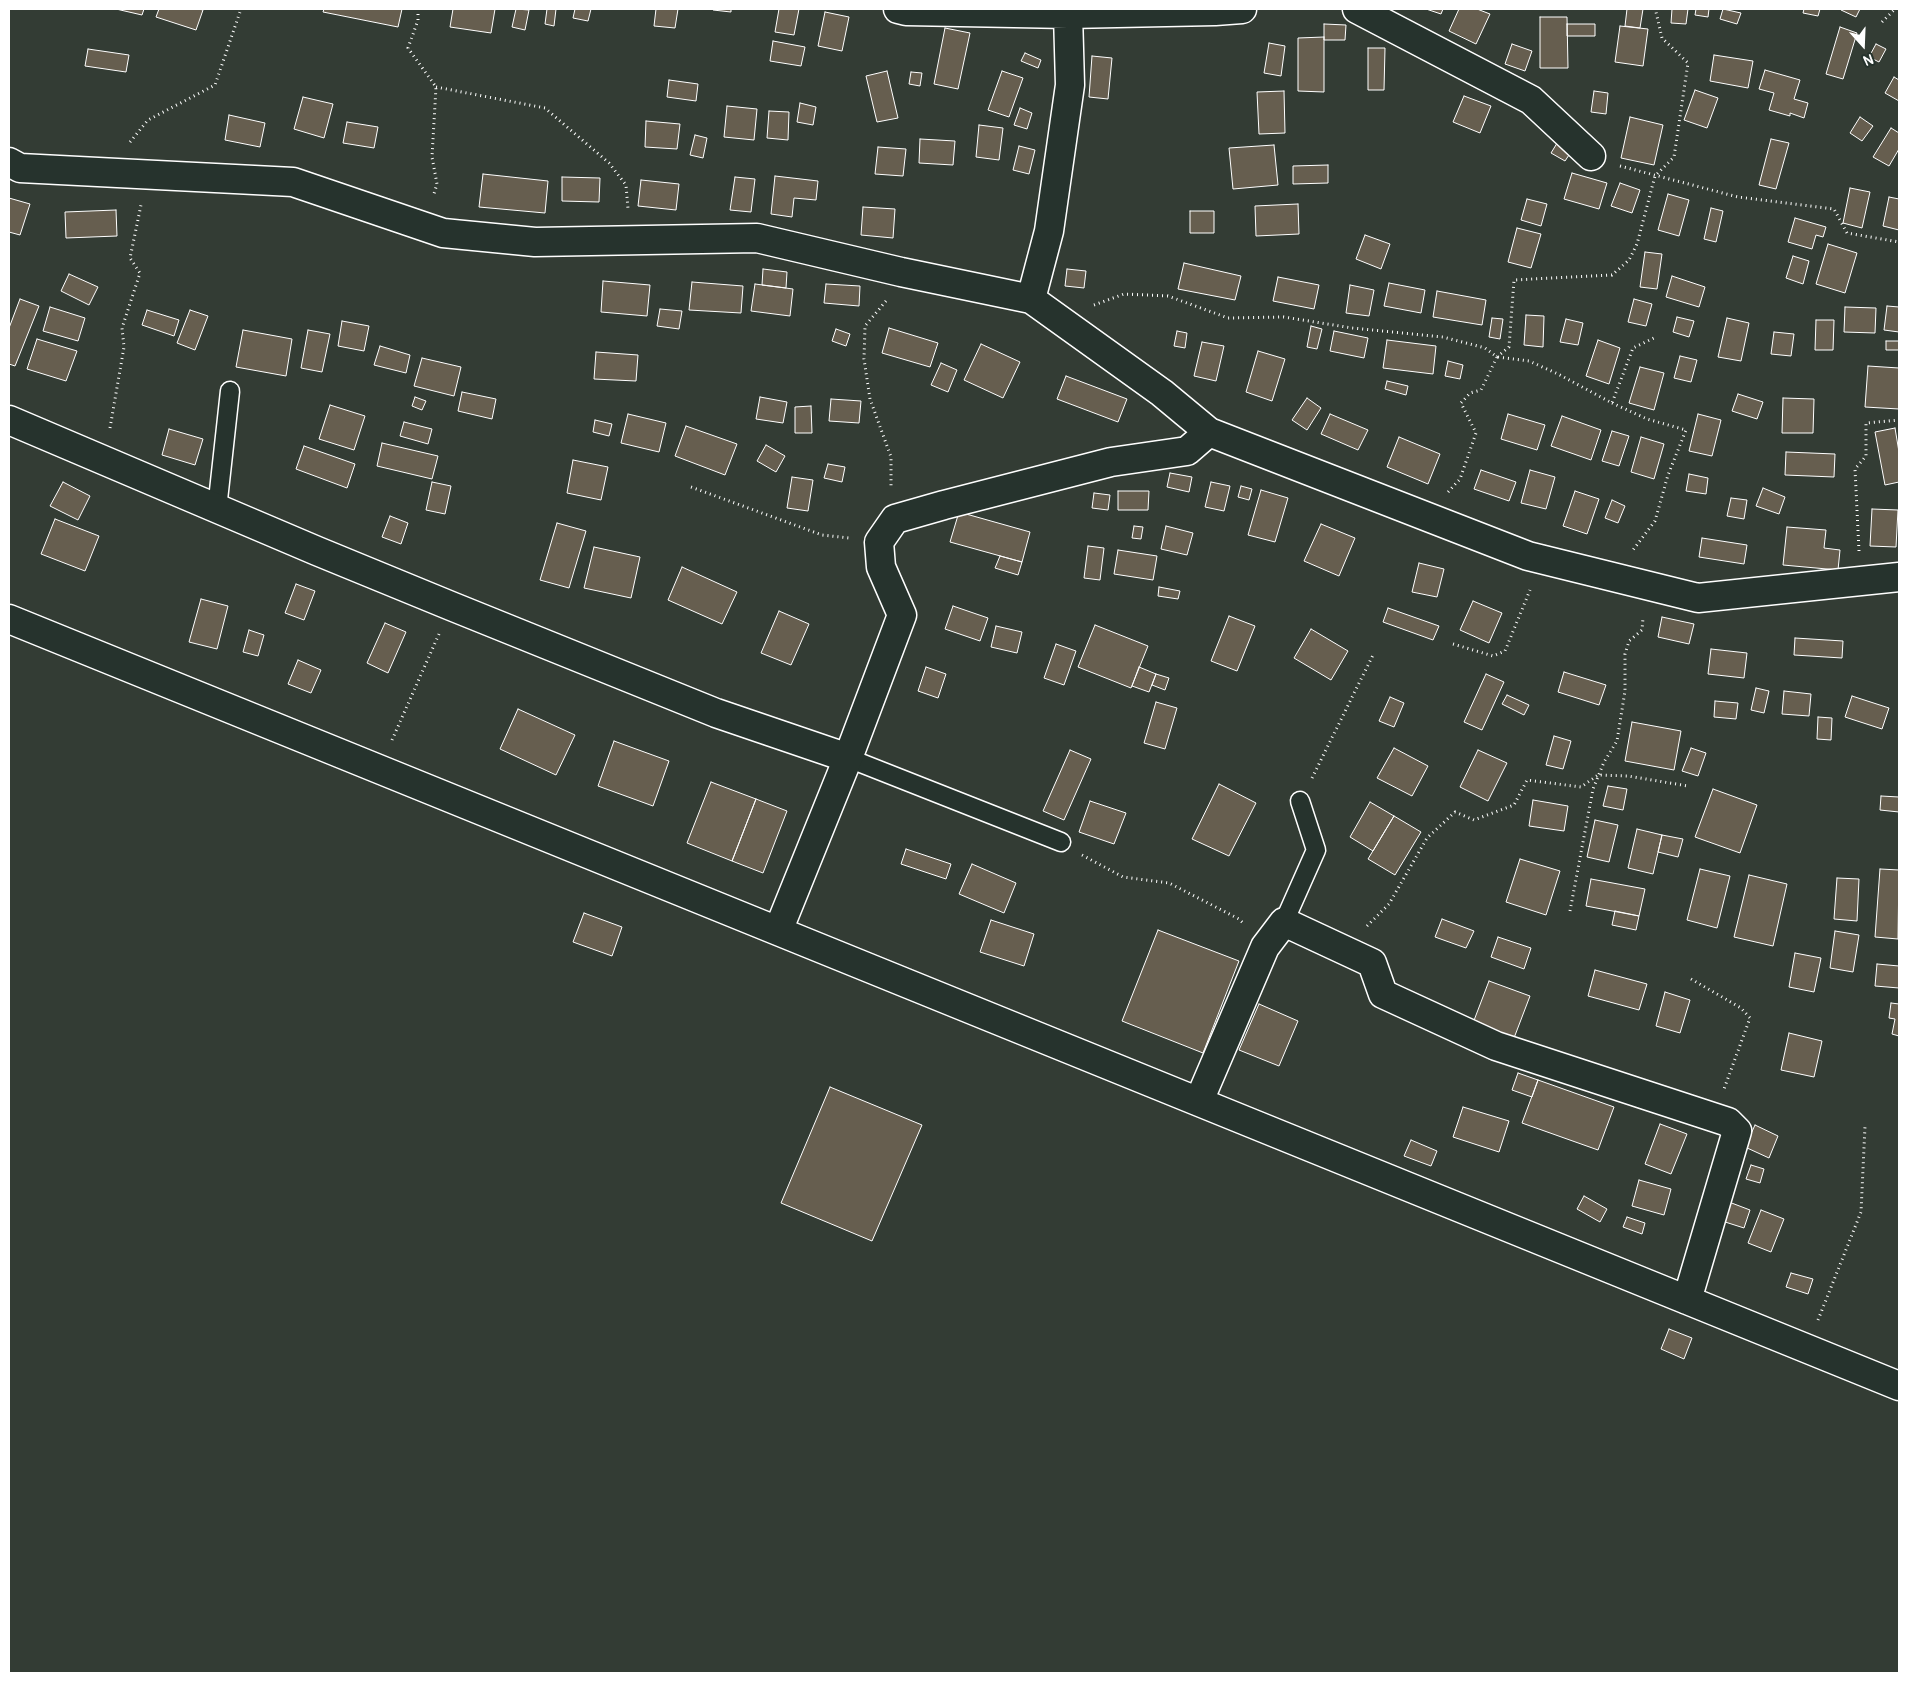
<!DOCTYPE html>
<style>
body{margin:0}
#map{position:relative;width:1908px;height:1682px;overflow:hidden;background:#333c34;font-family:Pangolin,sans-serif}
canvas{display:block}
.frame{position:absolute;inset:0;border:10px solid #fff;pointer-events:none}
.north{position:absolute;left:1838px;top:20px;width:50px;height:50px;-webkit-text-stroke:4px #26332d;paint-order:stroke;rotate:160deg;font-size:14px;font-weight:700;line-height:20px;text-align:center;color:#fff}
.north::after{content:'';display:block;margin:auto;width:18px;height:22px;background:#fff;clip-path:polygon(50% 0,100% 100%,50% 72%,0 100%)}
</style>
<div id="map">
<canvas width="1908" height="1682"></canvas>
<div class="frame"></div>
<div class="north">N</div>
</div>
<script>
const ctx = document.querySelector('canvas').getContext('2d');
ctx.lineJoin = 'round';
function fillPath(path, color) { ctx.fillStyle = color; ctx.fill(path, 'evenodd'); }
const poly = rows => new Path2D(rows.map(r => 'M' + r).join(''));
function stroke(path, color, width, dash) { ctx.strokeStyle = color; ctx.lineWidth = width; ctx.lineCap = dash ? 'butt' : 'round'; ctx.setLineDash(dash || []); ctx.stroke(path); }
const building = poly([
 [116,9,144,9,142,15,116,9],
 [159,9,199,9,203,10,196,30,156,17,159,9],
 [324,9,402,9,398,27,323,12,324,9],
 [453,9,495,9,491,33,450,27,453,9],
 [516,9,529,10,525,30,512,27,516,9],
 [547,9,556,9,554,26,545,24,547,9],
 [575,9,591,9,588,21,573,18,575,9],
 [656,9,678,9,675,28,654,26,656,9],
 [713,9,731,9,731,12,713,10,713,9],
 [779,9,799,9,794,35,775,32,779,9],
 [1426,9,1443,9,1441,14,1426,9],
 [1459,9,1477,9,1490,14,1476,44,1449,31,1459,9],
 [1627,9,1643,9,1640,28,1625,26,1627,9],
 [1672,9,1688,9,1686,24,1671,23,1672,9],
 [1696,9,1709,9,1708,17,1695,15,1696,9],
 [1723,9,1741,13,1737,24,1720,19,1723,9],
 [1804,9,1820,9,1818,16,1803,13,1804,9],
 [1841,9,1860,9,1856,17,1841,10,1841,9],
 [825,12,849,17,842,51,818,46,825,12],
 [1540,17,1567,17,1568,68,1540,68,1540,17],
 [1324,24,1346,25,1345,40,1324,40,1324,24],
 [1567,24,1595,24,1595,36,1567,36,1567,24],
 [1620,26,1648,29,1643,66,1615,62,1620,26],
 [1840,27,1857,33,1843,79,1826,74,1840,27],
 [945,28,970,33,958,89,934,84,945,28],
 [1324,37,1324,92,1298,91,1298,38,1324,37],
 [773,41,805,47,801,66,770,61,773,41],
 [1269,43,1285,46,1281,76,1264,73,1269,43],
 [1512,44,1532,51,1525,71,1505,64,1512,44],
 [1876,44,1886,49,1879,62,1869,57,1876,44],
 [1368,48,1385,48,1384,90,1368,90,1368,48],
 [88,49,129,55,126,72,85,66,88,49],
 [1025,53,1041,60,1038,68,1021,61,1025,53],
 [1714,55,1753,61,1748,88,1710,81,1714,55],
 [1092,56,1112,58,1108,99,1089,97,1092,56],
 [1765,70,1800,80,1794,99,1808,103,1804,118,1790,113,1790,116,1769,110,1774,93,1759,89,1765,70],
 [887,71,898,118,877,122,866,76,887,71],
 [1002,71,1023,78,1009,117,988,110,1002,71],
 [911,72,922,73,920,86,909,84,911,72],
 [1894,77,1899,80,1899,101,1885,93,1894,77],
 [669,80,698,84,696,101,667,97,669,80],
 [1695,90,1718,98,1707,128,1684,120,1695,90],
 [1284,91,1285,133,1259,134,1257,92,1284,91],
 [1594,91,1608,93,1606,114,1591,112,1594,91],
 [1464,96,1491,106,1480,133,1453,122,1464,96],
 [303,97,333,104,324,138,294,129,303,97],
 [800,103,816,107,813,125,797,122,800,103],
 [727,106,757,109,754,140,724,137,727,106],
 [1020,108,1032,113,1027,129,1014,125,1020,108],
 [769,111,789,112,788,140,767,138,769,111],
 [229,115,265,123,260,147,225,140,229,115],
 [1630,117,1663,125,1654,165,1621,158,1630,117],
 [1860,117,1873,126,1862,141,1850,133,1860,117],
 [646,121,680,124,677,149,645,147,646,121],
 [347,122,378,127,374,148,343,143,347,122],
 [979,125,1003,128,999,160,976,157,979,125],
 [1891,128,1899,133,1899,149,1889,166,1873,157,1891,128],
 [695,135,707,138,703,158,690,155,695,135],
 [920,139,955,141,953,165,919,163,920,139],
 [1771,139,1789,143,1776,189,1759,185,1771,139],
 [1559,140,1573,149,1565,161,1551,153,1559,140],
 [1274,145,1278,185,1233,189,1229,148,1274,145],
 [1019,146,1035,150,1029,174,1013,170,1019,146],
 [878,147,906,149,903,176,875,174,878,147],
 [1328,165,1328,183,1293,184,1293,166,1328,165],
 [1572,173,1607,183,1599,209,1564,199,1572,173],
 [483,174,548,181,545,213,479,207,483,174],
 [775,176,818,181,816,200,794,198,792,217,771,214,775,176],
 [562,177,600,178,599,202,562,201,562,177],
 [735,177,755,179,751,212,730,210,735,177],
 [641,180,679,184,676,210,638,206,641,180],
 [1620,183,1640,190,1632,213,1611,206,1620,183],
 [1850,188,1870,192,1862,228,1843,223,1850,188],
 [1668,194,1689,200,1679,236,1658,230,1668,194],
 [1889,197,1899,199,1899,230,1883,226,1889,197],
 [9,198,30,204,20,235,9,232,9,198],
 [1527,199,1547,204,1541,226,1521,220,1527,199],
 [1298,204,1299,234,1256,236,1255,206,1298,204],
 [863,207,895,209,893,238,861,235,863,207],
 [1711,208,1723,211,1716,242,1704,239,1711,208],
 [116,210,117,236,66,238,65,212,116,210],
 [1190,211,1214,211,1214,233,1190,233,1190,211],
 [1795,218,1826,227,1823,237,1816,235,1812,249,1788,242,1795,218],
 [1517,228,1541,234,1531,268,1508,262,1517,228],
 [1365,235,1390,244,1381,269,1356,259,1365,235],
 [1828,244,1857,253,1845,293,1816,284,1828,244],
 [1645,252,1662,254,1657,289,1640,287,1645,252],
 [1793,256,1809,261,1803,284,1786,278,1793,256],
 [1184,263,1241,276,1235,300,1178,289,1184,263],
 [763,269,787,272,786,288,762,285,763,269],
 [1067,269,1086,271,1084,288,1065,286,1067,269],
 [69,274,98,287,89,305,61,291,69,274],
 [1672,276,1705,287,1699,307,1666,297,1672,276],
 [1278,277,1319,285,1314,309,1273,301,1278,277],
 [603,281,650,285,647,316,601,312,603,281],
 [692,282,743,286,741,313,689,310,692,282],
 [1389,283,1425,290,1421,313,1384,306,1389,283],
 [755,284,793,289,790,316,751,311,755,284],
 [826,284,860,286,859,306,824,303,826,284],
 [1350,285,1374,290,1369,316,1346,313,1350,285],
 [1437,291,1486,300,1482,325,1433,317,1437,291],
 [20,299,39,306,15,366,9,364,9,328,20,299],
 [1634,299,1652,304,1646,326,1628,322,1634,299],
 [1887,306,1899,307,1899,332,1884,330,1887,306],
 [50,307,85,318,78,341,43,331,50,307],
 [1845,307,1876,308,1875,333,1844,332,1845,307],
 [660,309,682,311,679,329,657,326,660,309],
 [147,310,179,320,174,336,142,325,147,310],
 [190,310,208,316,195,350,177,343,190,310],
 [1526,315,1544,316,1543,347,1524,345,1526,315],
 [1677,317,1694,321,1689,337,1673,332,1677,317],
 [1492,318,1503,319,1500,339,1489,337,1492,318],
 [1727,318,1749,323,1741,361,1718,357,1727,318],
 [1566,319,1583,323,1578,345,1560,342,1566,319],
 [1816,320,1834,320,1833,350,1815,350,1816,320],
 [342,321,369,326,364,351,338,346,342,321],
 [1311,326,1322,329,1317,349,1307,347,1311,326],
 [889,328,938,343,930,367,882,353,889,328],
 [836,329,850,334,846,346,832,341,836,329],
 [243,330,292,339,286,376,236,367,243,330],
 [308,330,330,334,322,372,301,368,308,330],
 [1177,331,1187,333,1185,348,1174,346,1177,331],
 [1334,331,1368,338,1364,358,1330,351,1334,331],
 [1774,332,1794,334,1791,356,1771,354,1774,332],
 [37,339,77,351,66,381,27,369,37,339],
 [1387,340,1436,346,1433,374,1383,368,1387,340],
 [1598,340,1620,348,1609,384,1586,376,1598,340],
 [1886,341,1899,341,1899,350,1886,350,1886,341],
 [1202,342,1224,346,1216,381,1194,376,1202,342],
 [981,344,1020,362,1003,398,964,380,981,344],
 [380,346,410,355,406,373,374,365,380,346],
 [1258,351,1285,359,1272,401,1246,392,1258,351],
 [596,352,638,355,636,381,594,379,596,352],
 [1680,356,1697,360,1691,382,1674,378,1680,356],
 [422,358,461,367,454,396,414,386,422,358],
 [1448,361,1463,365,1460,379,1445,376,1448,361],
 [941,363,957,370,948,392,931,385,941,363],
 [1868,366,1899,368,1899,409,1865,407,1868,366],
 [1640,367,1664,373,1654,410,1629,403,1640,367],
 [1066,376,1127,399,1118,422,1057,399,1066,376],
 [1387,381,1408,386,1406,395,1385,389,1387,381],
 [462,392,496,399,492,419,458,411,462,392],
 [1738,394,1763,402,1757,419,1732,411,1738,394],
 [415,397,426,401,422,410,412,406,415,397],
 [760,397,787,402,783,423,756,419,760,397],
 [1307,398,1321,408,1307,430,1292,420,1307,398],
 [1783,398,1814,399,1813,433,1782,433,1783,398],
 [831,399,861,401,859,423,829,421,831,399],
 [330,405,365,416,354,450,319,439,330,405],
 [811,406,812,433,795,433,795,407,811,406],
 [628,414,666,423,659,452,621,443,628,414],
 [1330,414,1368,430,1358,450,1321,434,1330,414],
 [1508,414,1545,425,1537,450,1501,439,1508,414],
 [1698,414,1721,420,1712,456,1689,451,1698,414],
 [1562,416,1601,430,1591,460,1551,446,1562,416],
 [595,420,612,424,609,436,593,432,595,420],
 [404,422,432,429,428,444,400,436,404,422],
 [686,426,737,444,725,475,675,456,686,426],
 [1895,428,1899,452,1899,482,1885,485,1875,432,1895,428],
 [169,429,203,439,195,465,162,455,169,429],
 [1612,431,1629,436,1619,466,1602,461,1612,431],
 [1399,437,1440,454,1428,484,1387,467,1399,437],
 [1641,437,1664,444,1654,479,1631,472,1641,437],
 [382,443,438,456,432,479,377,466,382,443],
 [766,445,785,456,776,472,757,461,766,445],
 [304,446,355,464,347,488,296,469,304,446],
 [1786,452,1835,454,1834,477,1785,475,1786,452],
 [573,460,608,467,601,500,567,493,573,460],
 [828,464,845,467,842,482,824,478,828,464],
 [1481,470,1516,482,1509,501,1474,489,1481,470],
 [1530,470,1555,477,1546,509,1521,503,1530,470],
 [1170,473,1192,477,1189,492,1167,487,1170,473],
 [1689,474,1708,478,1706,494,1686,491,1689,474],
 [792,477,813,480,808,511,787,508,792,477],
 [63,482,90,496,78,520,50,506,63,482],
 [432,482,451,486,445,514,426,510,432,482],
 [1211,482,1230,486,1224,511,1205,507,1211,482],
 [1241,486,1252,489,1249,500,1238,497,1241,486],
 [1763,488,1785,497,1779,514,1756,506,1763,488],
 [1261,490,1288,498,1275,542,1248,535,1261,490],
 [1118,491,1149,491,1148,510,1118,510,1118,491],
 [1575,491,1599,499,1587,534,1563,526,1575,491],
 [1094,493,1110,495,1108,510,1092,508,1094,493],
 [1731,498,1747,500,1744,519,1727,516,1731,498],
 [1612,500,1625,506,1618,523,1605,518,1612,500],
 [1872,509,1898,510,1896,547,1870,546,1872,509],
 [959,512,1030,532,1022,562,950,542,959,512],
 [390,516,408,523,401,544,382,537,390,516],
 [55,519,99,536,85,571,41,554,55,519],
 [557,523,586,531,569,588,540,580,557,523],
 [1321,524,1355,538,1339,576,1304,561,1321,524],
 [1134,526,1143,527,1141,539,1132,538,1134,526],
 [1166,526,1193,533,1187,555,1161,549,1166,526],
 [1787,527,1826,530,1824,548,1840,550,1838,570,1783,565,1787,527],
 [1702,538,1747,545,1744,564,1699,557,1702,538],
 [1088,546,1104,548,1100,580,1084,578,1088,546],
 [594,547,640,557,631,598,584,588,594,547],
 [1118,550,1157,556,1153,580,1114,574,1118,550],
 [1000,556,1022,562,1018,575,995,568,1000,556],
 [1419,563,1444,569,1437,597,1412,592,1419,563],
 [682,567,737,592,722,624,668,600,682,567],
 [296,584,315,591,304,620,285,613,296,584],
 [1159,587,1180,591,1178,599,1158,596,1159,587],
 [201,599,228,606,217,649,189,642,201,599],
 [1473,601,1502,613,1489,643,1460,630,1473,601],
 [953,606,988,618,980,641,945,629,953,606],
 [1388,608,1439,626,1433,640,1383,622,1388,608],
 [779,611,809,624,791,665,761,653,779,611],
 [1229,616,1255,626,1237,671,1211,661,1229,616],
 [1662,617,1694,624,1689,644,1658,637,1662,617],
 [385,623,406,632,388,673,367,663,385,623],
 [1095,625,1148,646,1131,688,1078,667,1095,625],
 [996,626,1022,632,1017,653,991,647,996,626],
 [1311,629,1348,651,1331,680,1294,658,1311,629],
 [249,630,264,635,258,656,243,652,249,630],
 [1795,638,1843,641,1842,658,1794,655,1795,638],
 [1056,644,1076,651,1064,685,1044,678,1056,644],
 [1711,649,1747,653,1744,678,1708,674,1711,649],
 [298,660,321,670,311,693,288,684,298,660],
 [926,667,946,674,938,698,918,691,926,667],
 [1139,667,1156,674,1149,692,1132,686,1139,667],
 [1564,672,1606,685,1599,705,1558,692,1564,672],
 [1156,674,1169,678,1165,690,1152,685,1156,674],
 [1486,674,1504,682,1482,730,1464,722,1486,674],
 [1756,688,1769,691,1764,713,1751,710,1756,688],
 [1784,691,1811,694,1809,716,1782,714,1784,691],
 [1507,695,1529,705,1524,715,1502,704,1507,695],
 [1852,696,1889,708,1882,729,1845,717,1852,696],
 [1390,697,1404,703,1394,727,1379,721,1390,697],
 [1715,701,1738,703,1736,719,1714,717,1715,701],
 [1156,702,1177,708,1165,749,1144,743,1156,702],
 [518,709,575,735,556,775,500,749,518,709],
 [1818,717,1832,718,1831,740,1817,739,1818,717],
 [1632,722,1681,731,1674,770,1625,761,1632,722],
 [1554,736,1571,741,1563,769,1546,765,1554,736],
 [614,741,669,761,653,806,598,786,614,741],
 [1394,748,1428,766,1412,796,1377,778,1394,748],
 [1691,748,1706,753,1698,776,1682,771,1691,748],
 [1070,750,1091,759,1064,820,1043,811,1070,750],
 [1478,750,1507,763,1488,801,1460,787,1478,750],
 [711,782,756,799,732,861,687,843,711,782],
 [1219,784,1256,803,1229,856,1192,839,1219,784],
 [1608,786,1627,789,1623,810,1603,806,1608,786],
 [1713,789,1757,805,1740,853,1695,837,1713,789],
 [1881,796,1899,797,1899,812,1880,810,1881,796],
 [756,799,787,811,763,873,732,861,756,799],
 [1533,800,1568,806,1564,831,1529,826,1533,800],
 [1090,801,1126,813,1114,844,1079,832,1090,801],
 [1370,802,1394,816,1373,851,1350,837,1370,802],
 [1394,816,1421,832,1395,875,1368,859,1394,816],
 [1595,820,1618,825,1609,862,1587,857,1595,820],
 [1637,829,1662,835,1653,874,1628,868,1637,829],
 [1662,835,1683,839,1678,857,1658,852,1662,835],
 [906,849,951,864,946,879,901,864,906,849],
 [1520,859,1560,871,1546,915,1506,902,1520,859],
 [972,864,1016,883,1004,913,959,894,972,864],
 [1700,869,1730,876,1717,928,1687,920,1700,869],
 [1880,869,1899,870,1898,939,1875,937,1880,869],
 [1749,875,1787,884,1773,946,1734,937,1749,875],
 [1837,878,1859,879,1857,921,1834,919,1837,878],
 [1591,879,1645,889,1639,916,1586,906,1591,879],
 [1615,911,1639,916,1636,930,1612,925,1615,911],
 [584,913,622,927,612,956,573,942,584,913],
 [1442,919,1474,931,1466,948,1435,937,1442,919],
 [991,920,1034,934,1024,966,980,952,991,920],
 [1158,930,1239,961,1203,1053,1122,1021,1158,930],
 [1835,931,1859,935,1853,972,1830,968,1835,931],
 [1498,937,1531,948,1524,969,1491,957,1498,937],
 [1795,953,1821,958,1814,992,1789,987,1795,953],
 [1877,964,1899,966,1899,988,1875,986,1877,964],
 [1595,970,1647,984,1639,1010,1588,996,1595,970],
 [1489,981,1530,996,1514,1038,1473,1023,1489,981],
 [1665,992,1690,1000,1680,1033,1656,1026,1665,992],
 [1891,1003,1899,1004,1899,1036,1892,1034,1895,1019,1889,1018,1891,1003],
 [1259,1004,1298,1021,1279,1066,1239,1050,1259,1004],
 [1789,1033,1822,1041,1814,1077,1781,1070,1789,1033],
 [1518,1073,1538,1080,1532,1097,1512,1090,1518,1073],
 [1538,1080,1614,1107,1598,1150,1522,1123,1538,1080],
 [830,1087,922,1125,872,1241,781,1203,830,1087],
 [1463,1107,1509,1121,1499,1152,1453,1137,1463,1107],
 [1660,1124,1687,1134,1671,1174,1645,1164,1660,1124],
 [1755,1125,1778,1136,1769,1158,1745,1147,1755,1125],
 [1411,1140,1437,1151,1431,1166,1404,1156,1411,1140],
 [1751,1165,1764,1169,1760,1183,1746,1179,1751,1165],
 [1639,1180,1671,1189,1664,1215,1632,1206,1639,1180],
 [1584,1196,1607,1209,1600,1222,1577,1209,1584,1196],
 [1729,1202,1750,1210,1744,1228,1722,1221,1729,1202],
 [1761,1210,1784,1219,1771,1252,1748,1243,1761,1210],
 [1627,1217,1645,1223,1642,1234,1623,1227,1627,1217],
 [1791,1273,1813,1279,1808,1294,1786,1287,1791,1273],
 [1669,1329,1692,1338,1684,1359,1661,1349,1669,1329]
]);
fillPath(building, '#665e4f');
stroke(building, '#fff', 1);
const service = poly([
 [217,509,230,391],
 [848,758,1061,842],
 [1284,922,1316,850,1300,801]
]);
const minor = poly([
 [898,9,906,11,1068,14,1215,11,1242,9],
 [1357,9,1531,100,1591,156],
 [9,162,20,168,293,182,443,233,535,242,757,238,901,272,1031,299,1162,393,1209,432,1528,556,1698,598,1899,577],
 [1031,299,1049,231,1070,85,1068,14],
 [9,420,317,551,451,606,716,713,848,758],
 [9,619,1899,1386],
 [778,931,848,758,902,615,881,567,879,542,895,519,944,505,1111,462,1187,451,1209,432],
 [1199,1101,1265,947,1284,922,1372,963,1383,994,1496,1046,1728,1122,1737,1131,1687,1300]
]);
stroke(service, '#fff', 21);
stroke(minor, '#fff', 31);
stroke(poly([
 [418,9,418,20,408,48,436,87,432,157,437,184,433,197],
 [1882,22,1895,9],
 [436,87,545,108,609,163,626,185,628,209],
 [130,142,148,120,215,85,241,9],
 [1620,166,1738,197,1834,209,1847,233,1899,242],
 [886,301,865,326,864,359,870,399,891,457,891,487],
 [1094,305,1124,294,1168,296,1228,318,1284,317,1352,328,1443,337,1485,348,1497,357,1481,390,1470,393,1461,403,1476,433,1460,479,1448,492],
 [1497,357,1509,347,1514,280,1612,275,1629,260,1637,244,1655,176,1674,157,1688,63,1662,38,1656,12],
 [1498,357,1529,361,1558,374,1612,403,1633,348,1656,337],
 [1612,403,1647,419,1686,430,1668,475,1655,521,1633,550],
 [110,428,124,347,122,328,140,273,130,258,141,205],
 [691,487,822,535,849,538],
 [1859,551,1855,469,1866,456,1866,423,1899,420],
 [1453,644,1493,656,1505,651,1530,590],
 [392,740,439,634],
 [1312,778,1374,653],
 [1082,855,1123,877,1169,883,1239,919,1244,924],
 [1570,911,1593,789,1604,762,1617,741,1625,691,1625,654,1629,641,1642,630,1643,618],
 [1367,926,1389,904,1427,838,1455,812,1474,820,1514,805,1527,780,1581,787,1598,775,1628,776,1688,786],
 [1691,979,1741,1008,1750,1018,1724,1089],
 [1818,1320,1861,1212,1865,1126]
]), '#fff', 3, [1, 4]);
stroke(service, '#26332d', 18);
stroke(minor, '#26332d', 28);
</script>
